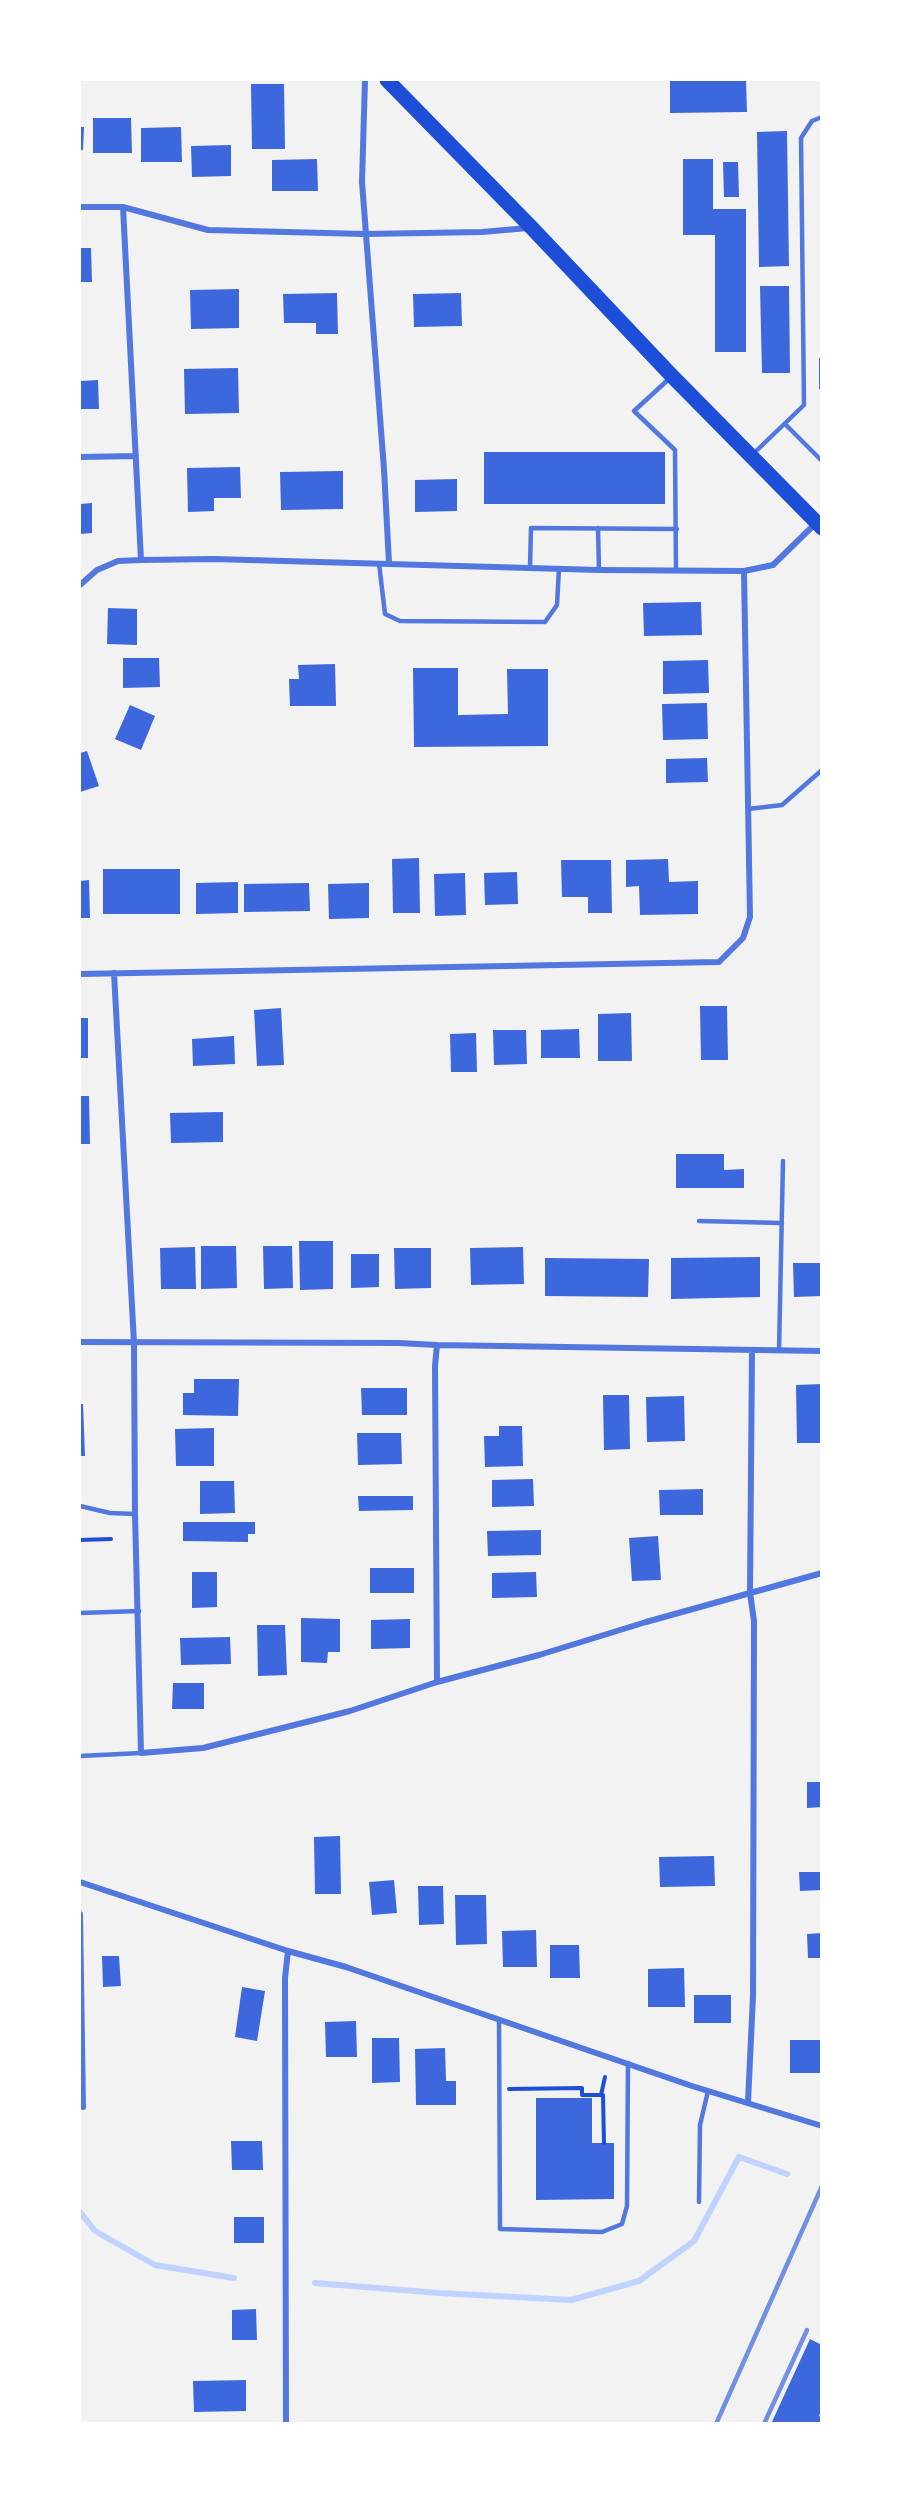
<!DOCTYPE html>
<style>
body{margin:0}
#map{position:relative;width:901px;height:2503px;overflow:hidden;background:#f2f2f2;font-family:"DM Sans",sans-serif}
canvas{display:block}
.frame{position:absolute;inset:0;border:81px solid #fff;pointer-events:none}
</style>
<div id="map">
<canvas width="901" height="2503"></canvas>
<div class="frame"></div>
</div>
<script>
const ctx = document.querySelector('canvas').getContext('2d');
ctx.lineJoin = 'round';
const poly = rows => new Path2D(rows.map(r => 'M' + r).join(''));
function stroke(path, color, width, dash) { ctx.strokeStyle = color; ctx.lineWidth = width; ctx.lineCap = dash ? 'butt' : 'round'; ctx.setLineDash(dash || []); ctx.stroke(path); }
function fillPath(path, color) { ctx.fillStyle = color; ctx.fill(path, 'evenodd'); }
stroke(poly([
 [80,2212,95,2231,155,2265,234,2278],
 [315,2283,439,2293,571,2300,639,2281,694,2241,739,2157,787,2174]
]), '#bfd3fe', 6);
fillPath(poly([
 [670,80,746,80,747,112,670,113],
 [251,84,284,84,285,149,252,149],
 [93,118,131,118,132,153,93,153],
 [80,127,84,127,83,150,80,150],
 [181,127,182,162,141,162,141,128],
 [787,131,789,266,759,267,757,132],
 [231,145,231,176,192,177,191,146],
 [317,159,318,191,272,191,272,160],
 [683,159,713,159,713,209,746,209,746,352,715,352,715,235,683,235],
 [723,162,738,162,739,197,724,197],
 [80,248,91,248,92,282,80,282],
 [760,286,789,286,790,373,762,373],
 [239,289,239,328,191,329,190,290],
 [337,293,338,334,316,334,316,323,284,323,283,294],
 [461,293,462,326,414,327,413,294],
 [819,358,822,358,822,389,819,389],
 [238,368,239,413,185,414,184,369],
 [98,380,99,409,80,409,80,381],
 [484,452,665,452,665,504,484,504],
 [240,467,241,498,214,498,214,511,188,512,187,468],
 [343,471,343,509,281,510,280,472],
 [457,479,457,511,415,512,415,480],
 [92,503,92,533,80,534,80,504],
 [701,602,702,635,644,636,643,603],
 [108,608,137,609,137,645,107,644],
 [123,658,159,658,160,687,123,688],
 [708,660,709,693,663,694,663,661],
 [335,664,336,706,290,706,289,679,299,679,298,665],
 [413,668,458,668,458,715,508,714,507,669,548,669,548,746,414,747],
 [707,703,708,739,663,740,662,704],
 [130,705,155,716,141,750,115,739],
 [87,751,99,786,80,792,80,753],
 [707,758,708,782,666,783,666,759],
 [419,858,420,913,393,913,392,859],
 [668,859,669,882,698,881,698,914,640,915,639,886,626,887,626,860],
 [561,860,611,860,612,913,588,913,588,897,562,897],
 [103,869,180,869,180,914,103,914],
 [517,872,518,904,485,905,484,873],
 [465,873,466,915,435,916,434,874],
 [89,880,90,918,80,918,80,881],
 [238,882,238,913,196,914,196,883],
 [309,883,310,911,244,912,244,884],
 [369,883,369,918,329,919,328,884],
 [700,1006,727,1006,728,1060,701,1060],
 [281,1008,284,1065,257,1066,254,1010],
 [631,1013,632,1061,598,1061,598,1014],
 [80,1018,88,1018,88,1058,80,1058],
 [579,1029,580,1058,541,1058,541,1030],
 [493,1030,526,1030,527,1064,494,1065],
 [476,1033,477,1072,451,1072,450,1034],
 [234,1036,235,1064,193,1066,192,1039],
 [80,1096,89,1096,90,1144,80,1144],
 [223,1112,223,1142,171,1143,170,1113],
 [676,1154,724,1154,724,1170,744,1169,744,1188,676,1188],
 [299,1241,333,1241,333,1289,300,1290],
 [201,1246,236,1246,237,1288,201,1289],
 [263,1246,292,1246,293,1288,264,1289],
 [195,1247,196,1289,161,1289,160,1248],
 [523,1247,524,1284,471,1285,470,1248],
 [394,1248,431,1248,431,1288,395,1289],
 [351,1254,379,1254,379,1287,351,1288],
 [760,1257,760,1297,671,1299,671,1258],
 [545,1258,649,1259,648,1297,545,1296],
 [793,1263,822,1263,822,1296,794,1297],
 [194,1379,239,1379,238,1416,183,1415,183,1393,194,1393],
 [822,1384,822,1443,797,1443,796,1385],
 [361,1388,407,1388,407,1415,362,1415],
 [603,1395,629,1395,630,1449,604,1450],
 [684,1396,685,1441,647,1442,646,1397],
 [80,1404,83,1404,85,1456,80,1456],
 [499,1426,522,1426,523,1466,485,1467,484,1436,499,1436],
 [214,1428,214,1466,176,1466,175,1429],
 [357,1433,401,1433,402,1464,358,1465],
 [533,1479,534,1506,492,1507,492,1480],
 [200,1481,234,1481,235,1513,200,1514],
 [703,1489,703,1515,660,1515,659,1490],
 [358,1496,413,1496,413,1510,359,1511],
 [183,1522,255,1522,255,1534,248,1534,248,1542,183,1541],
 [541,1530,541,1555,488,1556,487,1531],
 [658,1536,661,1580,632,1581,629,1538],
 [370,1568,414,1568,414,1593,370,1593],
 [192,1572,217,1572,217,1607,192,1608],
 [536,1572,537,1597,492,1598,492,1573],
 [301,1618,340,1619,340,1652,328,1652,327,1663,301,1662],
 [410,1619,410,1648,371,1649,371,1620],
 [257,1625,285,1625,287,1675,258,1676],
 [230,1637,231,1664,181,1665,180,1638],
 [173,1683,204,1683,204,1709,172,1709],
 [807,1782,822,1782,822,1807,807,1808],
 [340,1836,341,1894,315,1894,314,1837],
 [714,1856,715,1886,660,1887,659,1857],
 [799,1872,822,1872,822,1890,800,1891],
 [394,1880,397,1913,372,1915,369,1882],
 [418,1886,443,1886,444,1924,419,1925],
 [455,1895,486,1895,487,1944,456,1945],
 [536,1930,537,1967,503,1967,502,1931],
 [822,1933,822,1958,808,1958,807,1934],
 [550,1945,579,1945,580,1978,550,1978],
 [102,1956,119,1956,121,1986,103,1987],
 [684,1968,685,2007,648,2007,648,1969],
 [242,1987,265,1991,257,2041,235,2037],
 [694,1995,731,1995,731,2023,694,2023],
 [356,2021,357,2057,326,2057,325,2022],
 [372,2038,399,2038,400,2082,372,2083],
 [790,2040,822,2040,822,2073,790,2073],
 [445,2048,446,2081,456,2081,456,2105,416,2105,415,2049],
 [536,2098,592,2098,592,2143,614,2143,614,2199,536,2200],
 [231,2141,262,2141,263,2170,232,2170],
 [234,2217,264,2217,264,2243,234,2243],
 [256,2309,257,2340,232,2340,232,2310],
 [810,2339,822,2345,822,2411,819,2416,822,2417,822,2424,771,2424],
 [246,2380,246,2411,194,2412,193,2381]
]), '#3d67dc');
stroke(poly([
 [80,1540,111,1539],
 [509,2089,582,2088,582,2095,603,2095,604,2143],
 [601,2095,605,2077]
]), '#1d4ed8', 4);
stroke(poly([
 [670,378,634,411,675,450,676,570],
 [786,425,822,461],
 [753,454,804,405,801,138,812,121,822,117],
 [598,528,599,570],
 [379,563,385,614,400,621,545,622,557,605,559,568],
 [530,567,531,528,677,529],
 [748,809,782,805,822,770],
 [699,1221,782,1223],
 [779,1351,783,1161],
 [80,1506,110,1513,135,1514],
 [80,1613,139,1611],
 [80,1756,141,1753],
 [499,2019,500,2229,602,2232,622,2224,627,2206,628,2063],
 [699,2202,700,2125,708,2091]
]), '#5277de', 4.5);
stroke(poly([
 [365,80,362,182,384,469,389,563],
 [80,207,123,207,208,230,365,234,482,232,528,228],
 [123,207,141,560],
 [80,457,136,456],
 [80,585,97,570,118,561,141,560,214,559,599,570,744,571,773,565,816,523],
 [114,973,134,1343,135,1514,141,1753,203,1748,350,1711,437,1682,539,1655,646,1622,822,1573],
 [80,974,719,962,743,938,750,917,744,571],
 [80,1342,399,1343,437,1345,822,1351],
 [437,1345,435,1366,437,1682],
 [80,1882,288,1951,346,1967,692,2086,822,2126],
 [80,1914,83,2107],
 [748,2102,753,1996,754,1621,750,1593,752,1350],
 [286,2424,285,1978,288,1951]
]), '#5277de', 6);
stroke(poly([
 [387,80,531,227,672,376,822,528]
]), '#1d4ed8', 15);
stroke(poly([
 [716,2424,822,2186],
 [764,2424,807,2330]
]), '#7290e2', 4.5);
</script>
